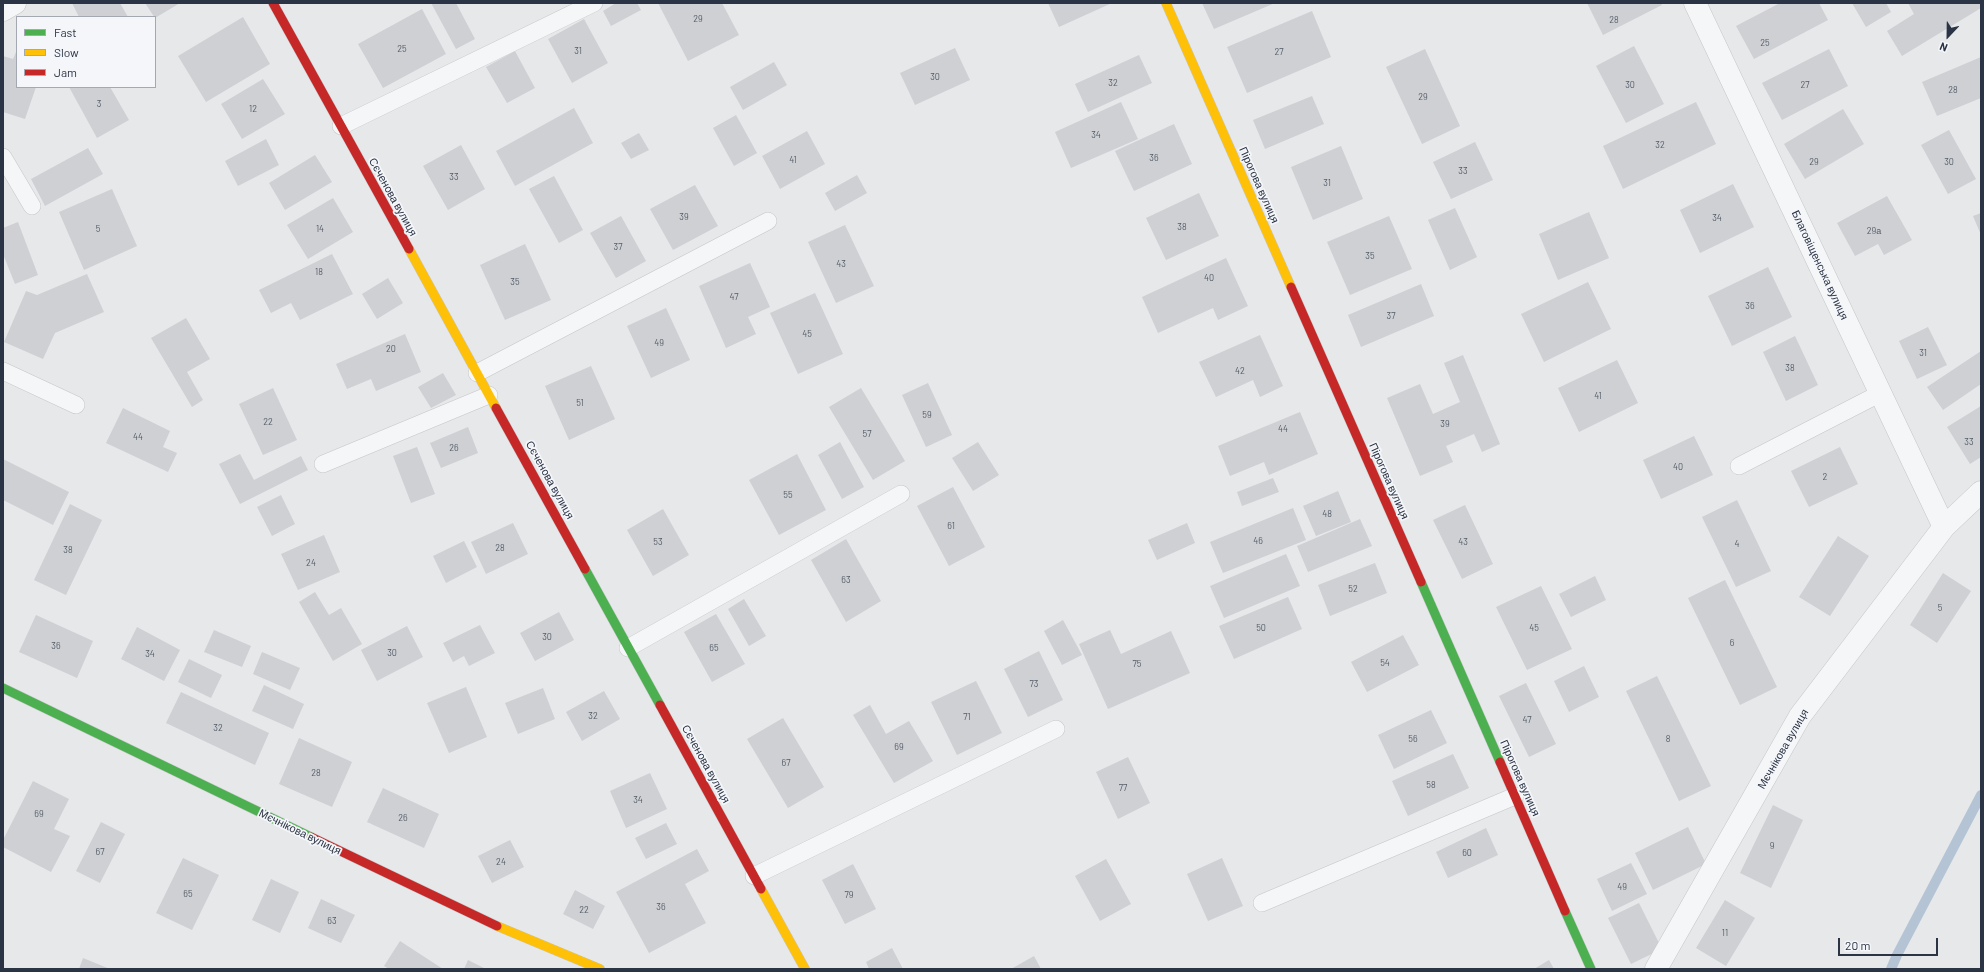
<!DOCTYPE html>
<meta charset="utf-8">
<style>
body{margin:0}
#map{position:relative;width:1984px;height:972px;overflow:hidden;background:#e6e8ea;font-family:Barlow,sans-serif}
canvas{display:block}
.frame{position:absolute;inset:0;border:4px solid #2b3445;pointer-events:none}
.legend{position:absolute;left:16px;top:16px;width:140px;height:72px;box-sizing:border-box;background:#f4f6f9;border:1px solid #a4a8b1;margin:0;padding:5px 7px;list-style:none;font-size:12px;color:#2b3445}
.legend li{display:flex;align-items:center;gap:8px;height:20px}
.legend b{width:20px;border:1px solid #a4a8b1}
.north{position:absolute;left:1928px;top:16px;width:40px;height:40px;-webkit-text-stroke:3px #f4f6f9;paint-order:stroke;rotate:202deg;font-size:11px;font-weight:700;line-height:16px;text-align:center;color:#2b3445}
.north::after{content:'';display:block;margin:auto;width:14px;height:18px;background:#2b3445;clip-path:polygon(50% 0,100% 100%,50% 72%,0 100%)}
.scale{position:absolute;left:1838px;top:938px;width:100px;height:18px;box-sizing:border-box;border:2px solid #2b3445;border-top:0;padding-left:5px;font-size:12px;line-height:14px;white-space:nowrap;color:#2b3445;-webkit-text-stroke:3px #f4f6f9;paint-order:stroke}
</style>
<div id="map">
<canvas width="1984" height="972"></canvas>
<div class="frame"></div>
<ul class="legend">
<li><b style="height:5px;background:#4caf50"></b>Fast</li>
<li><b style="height:5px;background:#ffc107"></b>Slow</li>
<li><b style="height:5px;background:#c62828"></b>Jam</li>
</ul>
<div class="north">N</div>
<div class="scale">20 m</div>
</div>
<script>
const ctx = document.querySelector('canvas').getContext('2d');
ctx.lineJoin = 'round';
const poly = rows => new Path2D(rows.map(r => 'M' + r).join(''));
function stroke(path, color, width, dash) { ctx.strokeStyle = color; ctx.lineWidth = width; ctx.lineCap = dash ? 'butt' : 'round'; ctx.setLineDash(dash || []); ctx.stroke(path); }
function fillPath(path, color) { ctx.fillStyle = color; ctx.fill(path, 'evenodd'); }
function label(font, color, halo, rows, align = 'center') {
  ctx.font = font + ' Barlow,sans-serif'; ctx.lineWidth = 3.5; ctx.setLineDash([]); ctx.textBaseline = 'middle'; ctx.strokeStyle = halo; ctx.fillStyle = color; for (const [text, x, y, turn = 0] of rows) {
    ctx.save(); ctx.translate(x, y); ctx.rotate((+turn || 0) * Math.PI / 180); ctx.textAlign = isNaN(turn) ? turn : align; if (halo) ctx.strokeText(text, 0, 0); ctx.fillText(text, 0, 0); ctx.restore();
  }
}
stroke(poly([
 [1891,969,1897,955,1981,795]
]), '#b4c4d5', 10);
fillPath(poly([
 [72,3,120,3,128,17,79,17],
 [145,3,180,3,155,18],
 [431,3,456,3,475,39,456,49],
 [616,3,637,3,641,10,611,26,603,11],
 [658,3,722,3,739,35,688,61],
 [1048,3,1112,3,1059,27],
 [1202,3,1275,3,1214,29],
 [1587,3,1661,3,1662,5,1603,35],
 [1780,3,1819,3,1828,20,1754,59,1736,26],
 [1852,3,1886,3,1891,12,1866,27],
 [1908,3,1981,3,1981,8,1902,56,1887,31,1914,14],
 [422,9,446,54,383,88,358,44],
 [1312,11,1331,57,1247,93,1227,47],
 [243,17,270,64,206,102,178,56],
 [584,19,608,63,572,83,548,39],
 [1634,46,1664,104,1626,123,1596,66],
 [955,48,970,80,915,105,900,73],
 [1425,49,1460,126,1422,144,1386,67],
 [1829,49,1848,86,1782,120,1762,83],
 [515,51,535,88,507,103,486,67],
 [16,52,17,53,17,87,36,87,25,119,3,112,3,56,13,59],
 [1139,55,1152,83,1088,112,1075,84],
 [1981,57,1981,98,1937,116,1922,82],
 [774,62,787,85,743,110,730,87],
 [263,79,285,114,242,139,221,104],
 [69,87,110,87,129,120,97,138],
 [1312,96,1324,124,1265,149,1253,120],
 [1121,102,1138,139,1071,168,1055,132],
 [1696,102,1716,144,1623,189,1603,146],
 [574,108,593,143,515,186,496,151],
 [1843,109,1864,144,1805,179,1784,144],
 [736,115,757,153,734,166,713,128],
 [1174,124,1192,164,1134,191,1115,151],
 [1949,130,1976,179,1948,194,1921,145],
 [807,131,825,164,780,189,762,156],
 [639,133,649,150,631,159,621,143],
 [266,139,279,165,238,186,225,161],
 [1475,142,1493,180,1451,199,1433,162],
 [461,145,485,189,448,210,423,166],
 [1341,146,1363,199,1313,220,1291,167],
 [88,148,103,174,45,206,31,179],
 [315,155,332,182,285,210,269,183],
 [857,175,867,193,835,211,825,193],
 [554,176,583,230,559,243,529,189],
 [1733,184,1754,227,1700,253,1680,210],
 [695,185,718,226,673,250,650,209],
 [112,189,137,246,84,270,59,212],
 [1199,193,1219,236,1166,260,1146,218],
 [1887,196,1912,240,1884,255,1878,244,1855,256,1837,223],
 [333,198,353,232,308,259,287,225],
 [1455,208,1477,257,1450,270,1428,220],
 [1589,212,1609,258,1558,280,1539,234],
 [1981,213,1981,235,1973,216],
 [621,216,646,261,616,278,590,233],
 [1389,216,1412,269,1350,295,1327,242],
 [18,222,38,275,15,284,3,254,3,228],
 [845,225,874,286,836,303,808,242],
 [525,244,551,300,505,320,480,265],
 [332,254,353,294,300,320,291,303,271,313,259,290],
 [1226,258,1248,306,1218,320,1213,308,1158,333,1142,297],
 [750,263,770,307,748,317,756,334,726,348,699,286],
 [1768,267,1792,317,1732,346,1708,296],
 [87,274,104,312,55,333,43,359,4,342,26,291,37,295],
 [388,278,403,303,377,319,362,294],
 [1588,282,1611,329,1544,362,1521,314],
 [1421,284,1434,316,1361,347,1348,315],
 [815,293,843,354,798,374,770,313],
 [666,308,690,360,651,378,627,326],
 [186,318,210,359,187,372,203,400,192,407,151,338],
 [1928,327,1947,365,1917,379,1899,341],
 [405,334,421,372,376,391,371,379,347,389,336,364],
 [1260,335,1283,386,1260,397,1253,380,1216,397,1199,362],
 [1795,336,1818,385,1786,401,1763,352],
 [1981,351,1981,384,1943,410,1927,387],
 [1463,355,1500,444,1482,452,1474,434,1446,446,1453,462,1420,476,1387,398,1420,384,1433,414,1460,402,1444,363],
 [1617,360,1638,403,1579,432,1558,388],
 [591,366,615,419,569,440,545,386],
 [443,373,456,395,431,408,418,387],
 [928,383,952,435,926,447,902,395],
 [273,388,297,440,263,455,239,404],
 [861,388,905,461,873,480,829,407],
 [1981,406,1981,457,1970,464,1947,427],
 [123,408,170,431,163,447,177,453,168,472,106,443],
 [1300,412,1318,454,1269,475,1264,462,1230,476,1218,446],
 [468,427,478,453,441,468,430,443],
 [1694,436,1713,475,1661,499,1643,460],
 [840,442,864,487,842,499,818,455],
 [978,442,999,475,973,491,952,458],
 [417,447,435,494,411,503,393,456],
 [1840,447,1858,484,1809,507,1791,471],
 [240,454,254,480,301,456,308,470,240,504,219,464],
 [797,454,826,510,779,535,749,480],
 [3,459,69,492,53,525,3,500],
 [1273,478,1279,492,1242,506,1237,492],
 [953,487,985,547,949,566,917,506],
 [1338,491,1351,522,1316,536,1303,506],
 [281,495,295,524,272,536,257,507],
 [1737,500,1771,571,1736,587,1702,517],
 [70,504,102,520,66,595,34,580],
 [1465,505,1493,564,1462,579,1433,520],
 [1293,508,1306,540,1223,573,1210,542],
 [663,509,689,555,653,576,627,530],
 [1360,519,1372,546,1308,572,1297,546],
 [513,523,528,554,486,574,471,542],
 [1187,523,1195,543,1157,560,1148,540],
 [324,535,340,572,298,590,281,554],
 [1838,536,1869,556,1830,616,1799,597],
 [846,539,881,601,846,622,811,560],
 [464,541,477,567,446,583,433,556],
 [1286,554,1300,586,1224,618,1210,586],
 [1375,563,1387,593,1330,616,1318,585],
 [1943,573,1971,591,1937,643,1910,625],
 [1595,576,1606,600,1571,617,1559,594],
 [1725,580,1777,687,1740,705,1688,598],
 [1541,586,1572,649,1527,670,1496,607],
 [315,592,329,615,341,608,362,644,333,661,299,602],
 [1288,597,1302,629,1234,659,1219,626],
 [744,599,766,636,749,646,728,609],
 [559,612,574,640,535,661,520,633],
 [716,614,745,664,712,682,684,632],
 [36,615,93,641,77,678,19,652],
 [1063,620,1082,655,1062,665,1044,631],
 [480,625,495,653,469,666,464,656,453,662,443,643],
 [407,626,423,657,377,681,361,650],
 [137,627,180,650,164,681,121,659],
 [214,630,251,646,242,667,204,652],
 [1110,630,1121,654,1171,631,1190,673,1108,709,1079,644],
 [1403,635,1419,665,1367,692,1351,662],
 [1039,651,1063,700,1028,717,1004,669],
 [262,652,300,668,290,690,253,674],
 [189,659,222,675,211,698,178,682],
 [1584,666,1599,697,1569,712,1554,681],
 [1657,676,1711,786,1679,801,1626,691],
 [976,681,1002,733,957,755,931,702],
 [1526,683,1556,744,1529,757,1499,696],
 [264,685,304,704,293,729,252,711],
 [466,687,487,737,449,753,427,703],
 [543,688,555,719,518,734,505,703],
 [604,691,620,719,582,741,566,712],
 [181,692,269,733,255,765,166,723],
 [870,705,886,734,909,721,933,761,894,783,853,715],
 [1431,710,1447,743,1394,769,1378,735],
 [783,718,824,787,788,808,747,739],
 [299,738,352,762,332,807,279,784],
 [1453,754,1469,788,1408,816,1392,781],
 [1128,757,1150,803,1118,819,1096,772],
 [650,773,667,809,626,828,610,791],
 [33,781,69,799,54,829,70,836,51,872,3,847,3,840],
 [383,788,439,814,424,848,367,822],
 [1773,805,1803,820,1771,888,1740,873],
 [101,822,125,834,100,883,76,871],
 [666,823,677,844,646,859,635,838],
 [1688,827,1706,864,1653,890,1635,853],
 [1486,828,1498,855,1448,878,1436,852],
 [510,840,524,867,492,883,478,856],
 [697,849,709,871,685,884,706,923,649,953,616,892],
 [183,858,219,875,192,930,156,913],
 [1222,858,1243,906,1208,921,1187,874],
 [1106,859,1131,904,1100,921,1075,876],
 [1631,863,1647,894,1612,911,1597,879],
 [853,864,876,909,845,924,822,880],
 [271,879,299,892,280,933,252,920],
 [575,890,605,906,593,929,563,914],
 [321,899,355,915,341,943,308,928],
 [1725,900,1755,918,1726,966,1696,948],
 [1639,903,1662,949,1631,964,1608,918],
 [400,941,443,969,389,969,384,966],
 [892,948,903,969,869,969,866,962],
 [1034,956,1041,969,1011,969],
 [83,958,110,969,79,969],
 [468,960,486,969,464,969],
 [1549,960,1554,969,1534,969]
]), '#ced0d3');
const lane = poly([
 [341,126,594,3],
 [3,157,32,206],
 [3,371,76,405],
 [477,373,768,221],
 [323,464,489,395],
 [1739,466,1881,393],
 [628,648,901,494],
 [754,876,1056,729],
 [1262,903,1515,796]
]);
const street = poly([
 [1695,3,1944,527],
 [3,10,15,3],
 [1656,969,1800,716,1944,527,1981,492]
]);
const fast = poly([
 [585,569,660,705],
 [1421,582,1500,762],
 [3,688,311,837],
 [1565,911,1591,969]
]);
const slow = poly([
 [1166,3,1291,287],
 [409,249,496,408],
 [761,889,805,969],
 [497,926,600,969]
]);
const jam = poly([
 [273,3,409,249],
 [1291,287,1421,582],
 [496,408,585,569],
 [660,705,761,889],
 [1500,762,1565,911],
 [311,837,497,926]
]);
stroke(lane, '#c4c6c8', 18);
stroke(street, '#c4c6c8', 23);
stroke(fast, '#c4c6c8', 10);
stroke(slow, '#c4c6c8', 10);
stroke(jam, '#c4c6c8', 10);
stroke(lane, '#f5f6f7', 17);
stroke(street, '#f5f6f7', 22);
stroke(fast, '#4caf50', 9);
stroke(slow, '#ffc107', 9);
stroke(jam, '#c62828', 9);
label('9px', '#545c69', null, [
 ["29",698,19],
 ["28",1614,20],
 ["25",1765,43],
 ["25",402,49],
 ["31",578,51],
 ["27",1279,52],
 ["30",935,77],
 ["32",1113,83],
 ["30",1630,85],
 ["27",1805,85],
 ["28",1953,90],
 ["29",1423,97],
 ["3",99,104],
 ["12",253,109],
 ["34",1096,135],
 ["32",1660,145],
 ["36",1154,158],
 ["41",793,160],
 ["29",1814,162],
 ["30",1949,162],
 ["33",1463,171],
 ["33",454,177],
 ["31",1327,183],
 ["39",684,217],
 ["34",1717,218],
 ["38",1182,227],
 ["5",98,229],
 ["14",320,229],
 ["29а",1874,231],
 ["37",618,247],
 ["35",1370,256],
 ["43",841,264],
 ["18",319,272],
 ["40",1209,278],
 ["35",515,282],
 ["47",734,297],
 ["36",1750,306],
 ["37",1391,316],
 ["45",807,334],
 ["49",659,343],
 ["20",391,349],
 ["31",1923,353],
 ["38",1790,368],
 ["42",1240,371],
 ["41",1598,396],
 ["51",580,403],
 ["59",927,415],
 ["22",268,422],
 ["39",1445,424],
 ["44",1283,429],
 ["57",867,434],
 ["44",138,437],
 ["33",1969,442],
 ["26",454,448],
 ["40",1678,467],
 ["2",1825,477],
 ["55",788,495],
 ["48",1327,514],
 ["61",951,526],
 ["46",1258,541],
 ["53",658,542],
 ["43",1463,542],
 ["4",1737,544],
 ["28",500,548],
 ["38",68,550],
 ["24",311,563],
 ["63",846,580],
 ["52",1353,589],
 ["5",1940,608],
 ["50",1261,628],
 ["45",1534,628],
 ["30",547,637],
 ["6",1732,643],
 ["36",56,646],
 ["65",714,648],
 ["30",392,653],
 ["34",150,654],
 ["54",1385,663],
 ["75",1137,664],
 ["73",1034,684],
 ["32",593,716],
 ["71",967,717],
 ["47",1527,720],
 ["32",218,728],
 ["56",1413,739],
 ["8",1668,739],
 ["69",899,747],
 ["67",786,763],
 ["28",316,773],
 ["58",1431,785],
 ["77",1123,788],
 ["34",638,800],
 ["69",39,814],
 ["26",403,818],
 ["9",1772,846],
 ["67",100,852],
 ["60",1467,853],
 ["24",501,862],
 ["49",1622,887],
 ["65",188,894],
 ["79",849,895],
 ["36",661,907],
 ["22",584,910],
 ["63",332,921],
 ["11",1725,933]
]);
label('11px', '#2b3445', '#f4f6f9', [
 ["Пірогова вулиця",1259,185,66],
 ["Сєченова вулиця",393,197,61],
 ["Благовіщенська вулиця",1820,265,65],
 ["Сєченова вулиця",550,480,61],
 ["Пірогова вулиця",1389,481,66],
 ["Мєчнікова вулиця",1783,749,-60],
 ["Сєченова вулиця",706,764,61],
 ["Пірогова вулиця",1520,778,66],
 ["Мєчнікова вулиця",300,832,26]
]);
</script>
